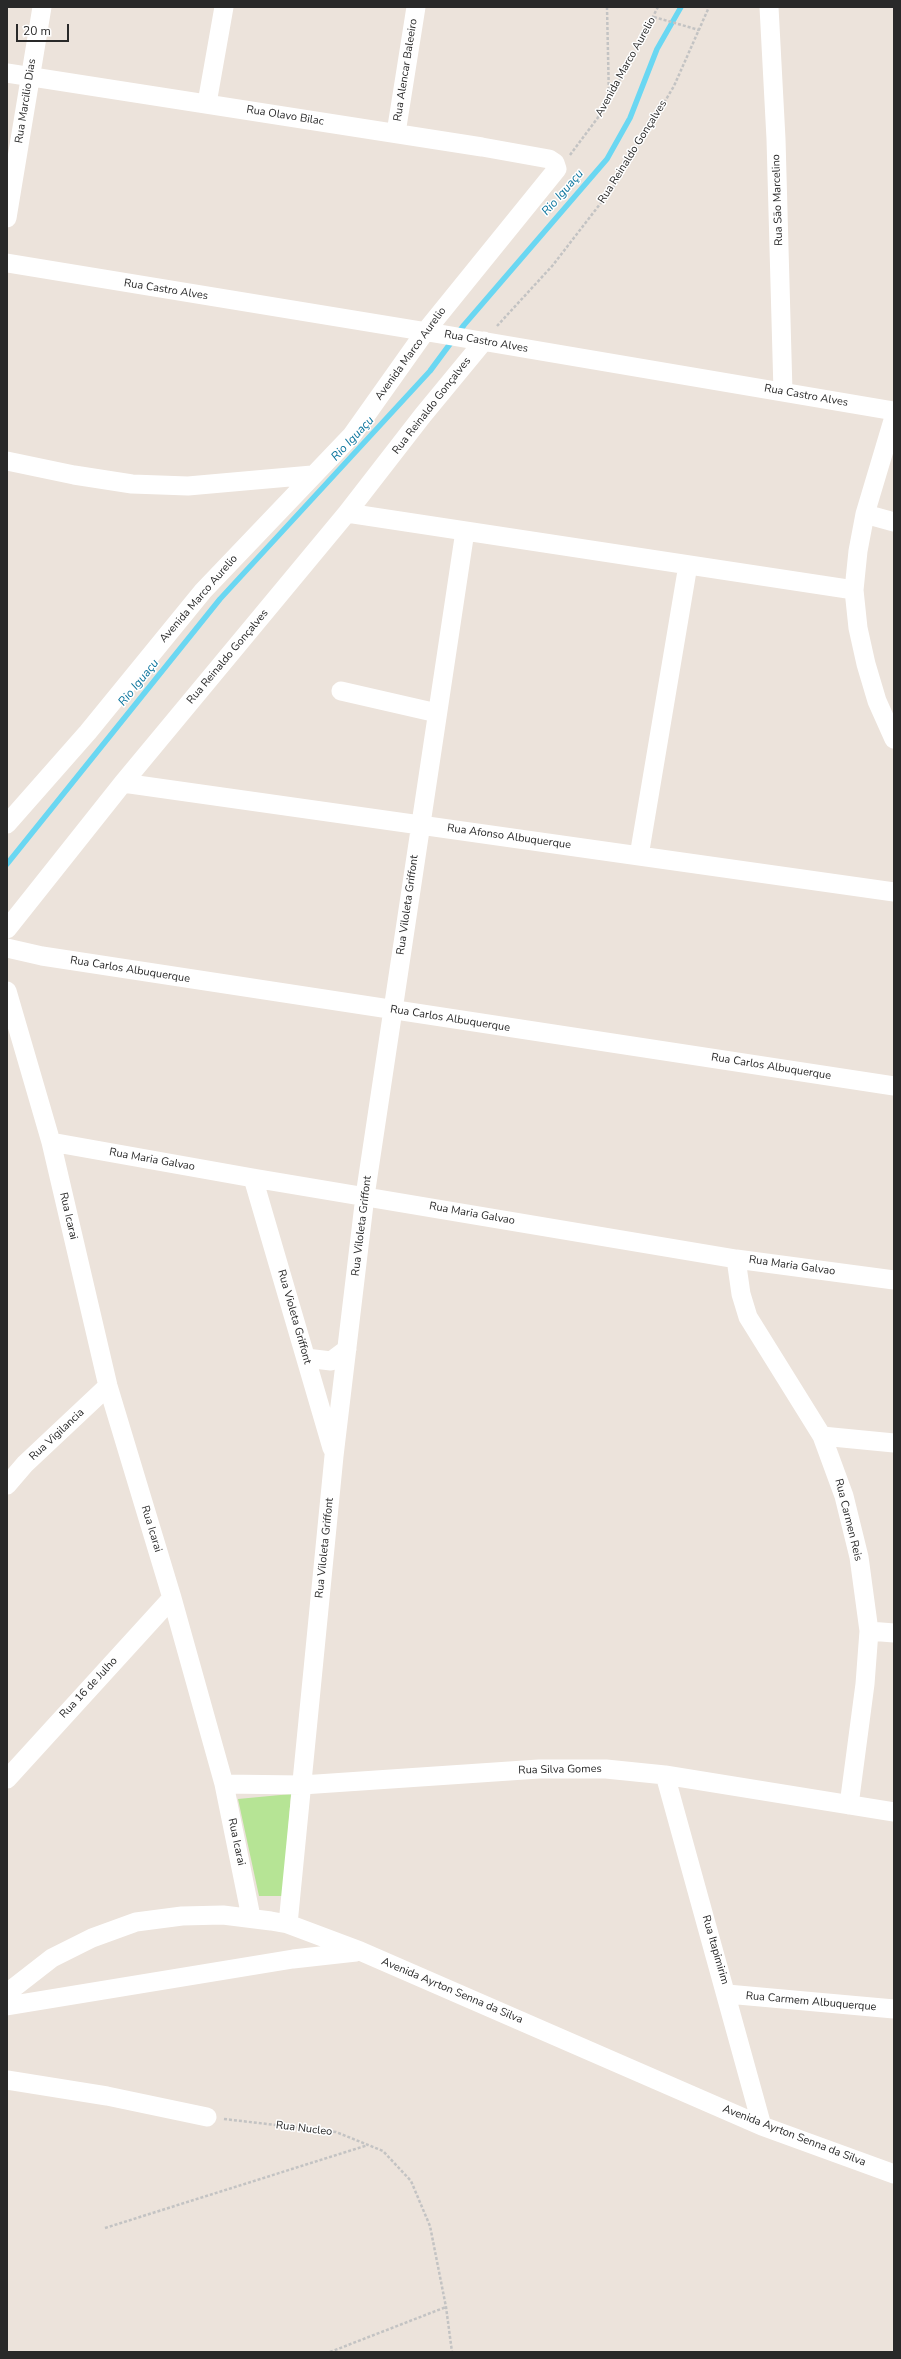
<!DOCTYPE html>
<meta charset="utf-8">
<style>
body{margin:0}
#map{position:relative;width:901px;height:2359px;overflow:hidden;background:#ece3db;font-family:"Nunito Sans",sans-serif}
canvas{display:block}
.frame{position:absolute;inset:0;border:8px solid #292929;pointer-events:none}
.scale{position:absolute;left:16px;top:24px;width:53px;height:18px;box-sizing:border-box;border:2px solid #292929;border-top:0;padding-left:5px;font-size:12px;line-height:14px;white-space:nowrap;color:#292929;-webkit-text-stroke:3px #fff;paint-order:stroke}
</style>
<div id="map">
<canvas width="901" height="2359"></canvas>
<div class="frame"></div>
<div class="scale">20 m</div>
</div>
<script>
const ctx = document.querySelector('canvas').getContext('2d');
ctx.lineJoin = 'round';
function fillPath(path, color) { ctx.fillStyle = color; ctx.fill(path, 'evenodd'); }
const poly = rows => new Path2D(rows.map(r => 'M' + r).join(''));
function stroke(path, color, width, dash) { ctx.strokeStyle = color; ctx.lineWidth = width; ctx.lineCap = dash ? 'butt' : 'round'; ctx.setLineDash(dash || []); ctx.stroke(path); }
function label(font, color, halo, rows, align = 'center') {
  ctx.font = font + ' "Nunito Sans",sans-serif'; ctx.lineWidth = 3; ctx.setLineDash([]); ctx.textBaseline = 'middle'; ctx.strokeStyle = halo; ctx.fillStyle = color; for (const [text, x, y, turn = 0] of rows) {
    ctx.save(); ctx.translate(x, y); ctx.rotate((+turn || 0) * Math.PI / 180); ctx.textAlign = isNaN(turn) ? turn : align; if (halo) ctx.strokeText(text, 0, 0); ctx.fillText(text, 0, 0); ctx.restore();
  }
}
fillPath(poly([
 [291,1794,283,1896,259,1896,238,1799]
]), '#b6e495');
stroke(poly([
 [7,864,220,599,430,371,464,325,607,159,630,118,657,49,681,7]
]), '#6ad7f2', 5.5);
stroke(poly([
 [607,7,609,100],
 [654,17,699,30],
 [570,155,605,108,658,7],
 [497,326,553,265,617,182,674,86,709,7],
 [224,2119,336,2132,383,2151,411,2181,430,2226,446,2307,452,2352],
 [105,2228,368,2145],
 [330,2352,446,2307]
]), '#c3c3c3', 2.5, [3, 2]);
stroke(poly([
 [769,7,776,139,783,392],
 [7,73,482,147,549,159,555,163,557,169,425,332,352,435,203,591,88,732,7,824],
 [207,103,224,7],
 [396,133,416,7],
 [7,218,42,7],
 [7,263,440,334,894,411],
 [894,417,865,514,858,551,854,590,858,628,866,664,877,701,894,739],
 [7,461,74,475,132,484,188,486,312,475],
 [347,513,854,590],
 [865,514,894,522],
 [341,691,437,713],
 [123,783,894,892],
 [639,856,688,565],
 [7,929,123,783,347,513,423,415,484,341],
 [7,948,42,956,894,1086],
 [7,991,51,1142,108,1386,172,1598,224,1784,251,1917],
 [51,1142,253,1178,736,1259,894,1280],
 [253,1178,332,1448],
 [736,1259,741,1294,748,1317,822,1436,844,1496,859,1557,869,1631,865,1684,849,1805],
 [306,1358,331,1361,347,1349],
 [822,1436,894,1443],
 [7,1485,25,1464,108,1386],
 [869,1631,894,1633],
 [665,1775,762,2126],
 [7,1779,172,1598],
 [224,1784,302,1785,539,1769,606,1769,665,1775,894,1812],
 [288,1924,334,1456,365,1196,465,531],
 [7,1993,52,1958,92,1938,136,1922,182,1916,223,1915,271,1921,288,1924,360,1951,762,2126,894,2174],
 [727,1994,894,2009],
 [7,2006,293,1959,356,1952],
 [7,2080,107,2096,207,2117]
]), '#fff', 19);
label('11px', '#292929', '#fff', [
 ["Avenida Marco Aurelio",626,67,-61],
 ["Rua Alencar Baleeiro",406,70,-81],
 ["Rua Marcilio Dias",26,101,-81],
 ["Rua Olavo Bilac",285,116,9],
 ["Rua Reinaldo Gonçalves",633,152,-58],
 ["Rua Sāo Marcelino",778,200,-92],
 ["Rua Castro Alves",166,290,9],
 ["Rua Castro Alves",486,342,10],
 ["Avenida Marco Aurelio",411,354,-54],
 ["Rua Castro Alves",806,396,10],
 ["Rua Reinaldo Gonçalves",432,406,-52],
 ["Avenida Marco Aurelio",199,599,-49],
 ["Rua Reinaldo Gonçalves",228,657,-50],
 ["Rua Afonso Albuquerque",509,837,8],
 ["Rua Viloleta Griffont",408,905,-82],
 ["Rua Carlos Albuquerque",130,970,9],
 ["Rua Carlos Albuquerque",450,1019,9],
 ["Rua Carlos Albuquerque",771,1067,9],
 ["Rua Maria Galvao",152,1160,10],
 ["Rua Maria Galvao",472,1214,10],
 ["Rua Icarai",68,1216,77],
 ["Rua Viloleta Griffont",362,1226,-83],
 ["Rua Maria Galvao",792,1266,8],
 ["Rua Violeta Griffont",294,1317,74],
 ["Rua Vigilancia",57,1435,-43],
 ["Rua Carmen Reis",848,1520,76],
 ["Rua Icarai",151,1529,73],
 ["Rua Viloleta Griffont",325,1548,-84],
 ["Rua 16 de Julho",89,1688,-47],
 ["Rua Silva Gomes",560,1770,-1],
 ["Rua Icarai",236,1842,78],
 ["Rua Itapimirim",715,1950,74],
 ["Avenida Ayrton Senna da Silva",452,1991,23],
 ["Rua Carmem Albuquerque",811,2002,5],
 ["Rua Nucleo",304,2129,7],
 ["Avenida Ayrton Senna da Silva",794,2136,21]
]);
label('italic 12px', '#0a749d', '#fff', [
 ["Rio Iguaçu",563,193,-49],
 ["Rio Iguaçu",353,439,-47],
 ["Rio Iguaçu",139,683,-51]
]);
</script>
